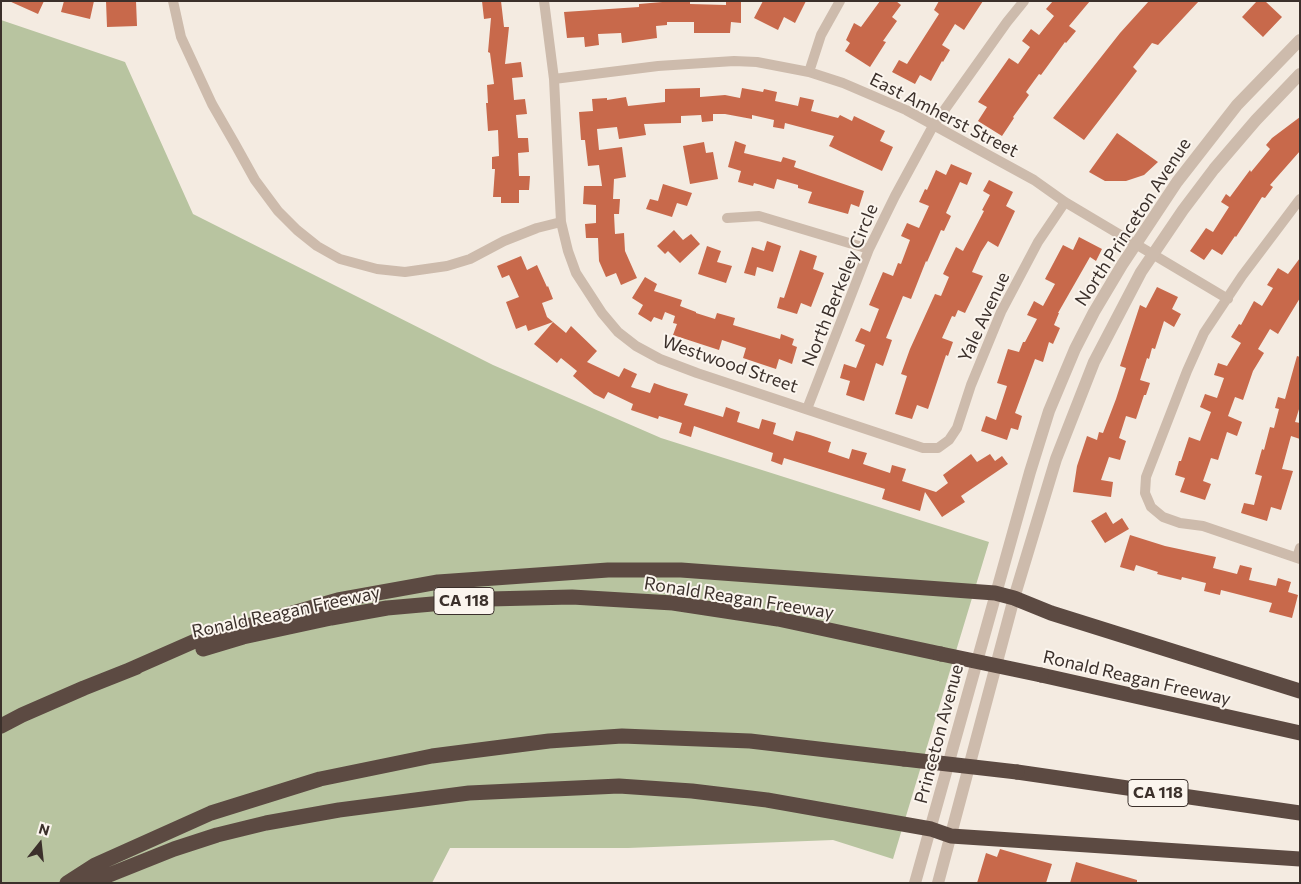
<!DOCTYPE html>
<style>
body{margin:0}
#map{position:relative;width:1301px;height:884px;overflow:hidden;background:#f4ebe1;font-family:Commissioner,sans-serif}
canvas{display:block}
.frame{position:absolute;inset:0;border:2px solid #3b302b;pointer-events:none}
.north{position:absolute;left:15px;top:819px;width:50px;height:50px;-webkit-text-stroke:4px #fbf5ee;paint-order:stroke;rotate:16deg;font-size:14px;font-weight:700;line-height:20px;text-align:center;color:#3b302b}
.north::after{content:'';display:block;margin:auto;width:18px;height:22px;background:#3b302b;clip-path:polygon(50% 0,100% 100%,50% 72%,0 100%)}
</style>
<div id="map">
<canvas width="1301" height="884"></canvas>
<div class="frame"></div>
<div class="north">N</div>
</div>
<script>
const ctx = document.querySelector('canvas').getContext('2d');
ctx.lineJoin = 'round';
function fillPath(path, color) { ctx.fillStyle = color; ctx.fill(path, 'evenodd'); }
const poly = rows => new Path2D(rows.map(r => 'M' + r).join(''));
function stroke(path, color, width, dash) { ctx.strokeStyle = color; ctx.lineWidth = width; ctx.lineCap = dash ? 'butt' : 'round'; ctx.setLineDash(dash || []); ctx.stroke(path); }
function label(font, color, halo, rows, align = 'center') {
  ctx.font = font + ' Commissioner,sans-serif'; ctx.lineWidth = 4; ctx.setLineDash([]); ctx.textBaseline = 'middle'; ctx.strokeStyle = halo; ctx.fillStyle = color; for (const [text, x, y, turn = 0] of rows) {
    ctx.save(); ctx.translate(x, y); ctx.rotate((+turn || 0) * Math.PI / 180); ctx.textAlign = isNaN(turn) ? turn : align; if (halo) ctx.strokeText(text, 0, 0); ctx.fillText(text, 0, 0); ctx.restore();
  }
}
fillPath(poly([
 [1,20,125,62,193,214,493,365,661,438,989,542,893,859,833,840,628,848,450,848,432,883,1,883]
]), '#b8c4a0');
fillPath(poly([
 [9,1,44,1,38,14],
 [64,1,94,1,90,19,61,12],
 [106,1,136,1,137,26,107,27],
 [482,1,501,1,504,27,509,27,505,64,521,62,523,77,512,78,514,100,525,99,527,114,516,115,518,138,528,138,529,152,518,153,519,176,530,176,529,190,519,190,519,203,501,203,501,197,493,197,495,169,492,169,492,157,499,156,498,130,488,131,486,103,488,103,487,85,494,84,490,53,488,52,491,18,484,19],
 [674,1,690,1,690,4,726,5,726,1,741,1,741,23,731,22,730,33,694,33,694,22,667,22,667,25,656,26,657,38,622,43,621,33,598,34,599,45,585,47,584,37,567,38,564,12,639,7,639,4],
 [763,1,806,1,795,23,784,17,778,30,754,18],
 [880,1,896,1,901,5,892,17,897,21,883,41,886,42,870,67,845,51,850,43,846,40,854,23,861,27],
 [939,1,983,1,964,30,955,24,942,45,950,50,943,62,942,61,931,81,920,75,915,84,892,72,899,60,907,64,939,14,934,10],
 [1053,1,1090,1,1069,26,1076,31,1066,43,1065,42,1041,75,1039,74,1026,92,1029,95,1013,117,1014,118,1002,136,978,121,987,107,978,102,1009,58,1018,64,1030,47,1022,41,1031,29,1039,35,1054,16,1046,9],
 [1149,1,1199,1,1158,45,1152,43,1133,67,1137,71,1084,140,1053,118,1120,33],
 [1257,1,1265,1,1282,17,1263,37,1242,17],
 [700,88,700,97,725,95,740,98,742,88,763,92,764,89,777,92,775,101,798,106,800,97,814,100,811,111,838,118,840,115,852,121,854,116,885,131,880,141,893,147,882,171,829,146,834,136,785,123,784,129,773,127,774,120,752,115,752,119,725,114,713,114,713,121,702,122,701,115,681,116,681,123,644,124,646,135,619,139,617,127,597,129,599,150,622,147,626,177,614,179,613,199,620,199,619,214,614,214,615,234,624,233,625,251,637,278,621,285,616,273,606,277,599,261,598,238,586,238,585,224,596,223,596,205,583,204,584,186,602,186,599,165,588,166,585,140,581,140,579,112,593,111,592,99,607,98,607,100,626,97,628,106,665,102,665,89],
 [1300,117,1300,151,1270,185,1273,187,1265,198,1262,197,1236,237,1235,236,1222,255,1212,249,1204,260,1190,251,1206,228,1213,232,1229,207,1221,202,1226,194,1230,197,1250,170,1251,172,1270,149,1266,145,1272,138],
 [1117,133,1158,162,1144,175,1126,181,1105,181,1089,172],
 [735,141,746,145,744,153,781,162,783,157,796,161,794,167,864,191,859,207,851,204,848,214,808,203,812,192,798,188,798,185,777,179,774,189,754,183,753,186,738,182,741,171,728,167],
 [704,142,706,153,713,152,718,179,690,184,683,146],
 [951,164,972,173,967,185,960,182,946,213,951,216,944,231,941,230,927,262,926,261,911,299,903,296,886,338,892,340,883,366,876,363,864,401,846,395,850,381,840,378,844,364,856,368,865,345,855,341,861,328,870,332,879,309,869,305,883,272,893,276,898,263,901,264,910,240,901,236,907,223,919,228,929,206,919,202,925,189,927,190,936,170,946,175],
 [989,180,1013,192,1006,206,1015,211,998,247,988,241,981,252,972,272,983,276,965,313,958,310,955,317,952,316,942,338,953,342,948,356,946,355,928,409,917,405,912,419,895,414,907,376,901,374,910,349,935,294,941,296,949,277,943,274,956,247,963,251,984,211,982,210,990,195,983,191],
 [663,184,692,193,687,206,677,203,672,217,646,209,650,199,658,201],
 [674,230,683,240,691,234,700,244,680,263,668,251,665,254,657,246],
 [1079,237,1102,249,1096,261,1090,257,1058,313,1059,313,1054,325,1060,328,1053,344,1049,342,1043,362,1035,359,1015,413,1022,416,1018,430,1011,428,1007,440,981,431,986,416,996,420,1007,386,997,383,1008,349,1019,352,1023,342,1025,342,1037,319,1027,315,1034,301,1043,306,1055,284,1045,279,1063,245,1073,250],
 [767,241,781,246,773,272,757,267,755,276,744,273,752,247,764,251],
 [707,246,721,251,717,262,732,266,726,283,698,274],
 [800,250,817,256,813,269,824,273,811,307,801,303,797,314,777,308,780,297,784,298],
 [521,256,527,270,537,265,547,287,548,286,553,299,542,303,547,317,553,322,528,331,526,325,516,329,506,302,519,297,509,275,502,278,497,266],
 [1300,258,1300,298,1278,334,1270,329,1258,349,1264,353,1253,371,1243,400,1235,397,1228,416,1242,422,1237,436,1227,432,1218,460,1211,458,1203,481,1211,484,1205,500,1180,492,1185,478,1175,475,1179,461,1181,461,1189,437,1200,441,1211,412,1200,407,1205,394,1217,398,1224,378,1214,375,1218,363,1227,366,1241,343,1231,337,1239,324,1241,325,1254,301,1262,306,1273,288,1267,285,1278,268,1288,274],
 [645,277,657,284,654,291,682,300,680,306,696,312,696,313,715,319,717,313,735,318,733,325,780,339,781,334,794,339,792,345,797,347,792,364,779,359,776,369,743,358,746,348,722,340,719,350,673,335,677,324,673,323,675,316,665,312,662,320,654,317,651,322,638,314,643,305,632,298],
 [1157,287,1178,297,1172,309,1181,314,1174,327,1164,321,1155,349,1152,348,1149,359,1147,358,1140,380,1150,383,1146,395,1144,395,1136,419,1126,416,1119,438,1126,441,1120,460,1109,457,1101,480,1113,482,1111,497,1073,492,1077,466,1087,436,1097,440,1099,432,1103,433,1116,399,1126,368,1120,366,1140,305,1146,308],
 [553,322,566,333,571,326,597,351,587,362,619,377,624,368,637,374,631,387,650,393,654,383,668,388,688,394,684,405,723,417,726,407,740,412,737,422,759,429,762,419,776,423,773,434,793,441,796,431,810,435,831,442,828,452,849,459,852,449,867,453,863,464,890,473,892,465,906,469,902,481,936,492,948,483,943,475,971,454,977,462,990,454,995,461,1002,456,1008,464,961,496,965,502,942,517,925,492,920,511,882,499,885,489,784,458,782,465,771,461,773,453,694,426,691,437,679,433,682,423,659,416,658,419,631,410,633,404,608,392,604,399,594,394,573,376,577,371,561,358,557,363,534,344],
 [1297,356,1300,357,1300,406,1295,422,1300,423,1300,439,1291,436,1282,469,1293,471,1281,510,1271,507,1267,521,1241,513,1244,503,1254,505,1262,476,1255,474,1262,449,1264,450,1270,427,1274,428,1279,409,1275,408,1278,397,1285,399],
 [1106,512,1113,524,1122,518,1129,529,1105,543,1091,521],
 [1130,535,1165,546,1216,557,1213,568,1237,574,1240,565,1252,568,1249,580,1276,586,1278,578,1291,582,1288,592,1298,595,1292,618,1269,612,1272,603,1221,590,1220,595,1204,591,1206,583,1182,577,1181,580,1157,574,1158,572,1136,565,1134,571,1120,567],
 [1000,849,1052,864,1046,883,977,883,986,853,997,857],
 [1076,862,1137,880,1137,883,1070,883]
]), '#c8694b');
stroke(poly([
 [173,1,181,37,212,104,235,144,255,180,278,211,297,230,317,246,340,259,377,269,405,272,447,266,470,259,504,241,537,228,561,222],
 [544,1,554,79,561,222,568,251,576,273,602,313,618,332,636,346,660,359,697,373,923,448,938,448,949,440,957,428,971,385,1001,312,1038,242,1065,202],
 [809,72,821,35,840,1],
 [554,79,658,66,734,61,757,62,809,72,843,83,906,110,1034,180,1065,202,1228,299],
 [1300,199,1242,276,1204,333,1187,371,1146,477,1145,493,1151,507,1163,517,1180,523,1203,526,1300,559],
 [727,218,759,216,869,249],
 [807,409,869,249,895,196,933,126,1007,22,1024,1],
 [1297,558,1300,548]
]), '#cdbbac', 10);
stroke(poly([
 [915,883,1030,472,1049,411,1075,349,1094,312,1122,265,1177,182,1237,105,1300,40],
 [938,883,1014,598,1056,459,1094,362,1141,272,1183,210,1214,169,1256,120,1300,74]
]), '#cdbbac', 12);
stroke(poly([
 [203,649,243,637,331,618,387,608,489,599,572,597,673,603,778,619,941,654],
 [129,670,195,641,338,600,438,582,608,570,681,570,995,593,1014,598,1051,613,1300,691],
 [1041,675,1300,733],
 [1,726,22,715,84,688,137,667],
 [1017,772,1300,813],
 [67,883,95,865,211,813,320,779,432,756,549,741,622,736,750,741,904,759],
 [89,883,174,849,217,835,266,823,339,810,469,793,619,786,692,791,767,800,931,829,951,836,1300,859]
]), '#5c4a42', 15);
stroke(poly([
 [941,654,1041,675],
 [904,759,1017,772]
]), '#5c4a42', 15);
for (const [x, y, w] of [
 [464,601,60],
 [1158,793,60]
]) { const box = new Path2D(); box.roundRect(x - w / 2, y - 13.5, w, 27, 4); ctx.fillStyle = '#fbf5ee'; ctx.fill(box); stroke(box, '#3b302b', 1); }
label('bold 16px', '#3b302b', null, [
 ["CA 118",464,601],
 ["CA 118",1158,793]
]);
label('18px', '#3b302b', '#fbf5ee', [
 ["East Amherst Street",944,115,27],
 ["North Princeton Avenue",1133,222,-57],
 ["North Berkeley Circle",840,285,-68],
 ["Yale Avenue",984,317,-65],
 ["Westwood Street",730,364,19],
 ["Ronald Reagan Freeway",739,598,9],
 ["Ronald Reagan Freeway",286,612,-12],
 ["Ronald Reagan Freeway",1137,678,13],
 ["Princeton Avenue",939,734,-75]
]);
</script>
